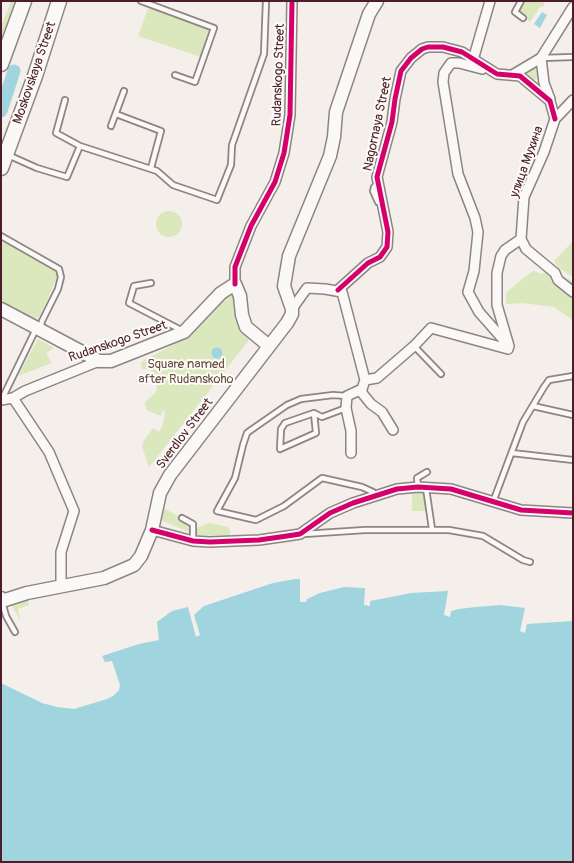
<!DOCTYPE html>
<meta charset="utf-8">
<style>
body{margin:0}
#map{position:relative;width:574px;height:863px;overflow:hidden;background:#f4efea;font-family:Pangolin,sans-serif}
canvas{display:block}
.frame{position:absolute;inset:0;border:2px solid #4a1f2b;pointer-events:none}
</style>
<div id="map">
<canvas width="574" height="863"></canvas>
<div class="frame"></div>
</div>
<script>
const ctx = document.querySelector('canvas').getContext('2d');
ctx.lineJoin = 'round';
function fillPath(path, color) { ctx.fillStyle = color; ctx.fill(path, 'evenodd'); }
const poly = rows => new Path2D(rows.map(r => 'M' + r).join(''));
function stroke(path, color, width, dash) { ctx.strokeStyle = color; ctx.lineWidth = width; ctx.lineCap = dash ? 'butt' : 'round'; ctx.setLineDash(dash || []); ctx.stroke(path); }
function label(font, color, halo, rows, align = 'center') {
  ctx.font = font + ' Pangolin,sans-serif'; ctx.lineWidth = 4; ctx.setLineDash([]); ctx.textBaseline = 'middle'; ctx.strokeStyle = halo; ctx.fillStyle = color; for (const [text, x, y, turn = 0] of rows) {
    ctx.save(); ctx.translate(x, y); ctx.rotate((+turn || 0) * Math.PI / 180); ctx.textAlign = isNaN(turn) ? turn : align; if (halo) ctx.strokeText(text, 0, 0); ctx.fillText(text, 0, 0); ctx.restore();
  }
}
fillPath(poly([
 [11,1,21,1,1,55,1,27],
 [526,1,544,1,544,6,540,7,530,22,526,19,528,16,519,11],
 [148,8,210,29,201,57,138,36],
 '527 74a6 6 0 1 1 12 0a6 6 0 1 1-12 0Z',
 '156 224a13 13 0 1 1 26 0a13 13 0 1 1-26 0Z',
 [1,241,54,269,58,276,40,315,37,318,27,317,1,304],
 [573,241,573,277,559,268,554,261],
 [534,271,542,274,547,271,573,281,573,323,570,318,554,307,522,303,506,304,506,293,527,275],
 [232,287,242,332,249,340,149,467,142,447,143,442,153,428,159,432,163,424,165,412,162,411,161,416,146,410,145,402,156,392,158,382,157,377,150,369,142,369,141,362,173,345],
 [38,339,54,348,46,353,52,363,18,376],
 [425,490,428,511,412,511,412,494],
 [162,507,192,524,189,532,163,521,160,515],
 [209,523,228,527,230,530,230,536,196,535,197,528],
 [28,598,29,605,18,609,20,620,11,604]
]), '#dbe7bc');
fillPath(poly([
 [542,12,547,15,540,28,534,24],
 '211.5 353a5.5 5.5 0 1 1 11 0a5.5 5.5 0 1 1-11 0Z',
 [295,579,300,579,300,602,306,602,307,599,320,593,344,587,365,588,364,605,370,606,370,601,411,593,448,591,444,615,450,617,451,611,459,609,476,607,500,605,525,608,520,631,525,633,527,624,573,621,573,862,1,862,1,683,42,703,57,707,74,709,107,699,113,696,119,690,120,685,112,661,105,662,102,656,139,644,159,640,157,622,172,611,188,607,196,637,200,635,194,615,204,606,273,583]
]), '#a0d4df');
stroke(poly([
 [1,111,14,71]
]), '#a0d4df', 13);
const lane = poly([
 [141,1,214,28,195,82,175,75],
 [521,1,515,12,523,18],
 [541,58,573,57],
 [65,100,56,133,80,146],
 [116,114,161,131,151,168],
 [111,126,124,91],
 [8,155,37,168,67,177,80,146,157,171,173,185,217,200,231,165,232,145,264,54,266,1],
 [377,184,374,187,373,191,378,202],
 [1,236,59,269,61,277,58,289,42,321,40,329],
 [151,283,134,286,129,303,181,330],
 [414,346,441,374],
 [347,396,333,395,301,399,287,405,251,430,247,433,243,445,235,478,217,511,256,520,284,506,322,478,362,487,373,492,374,495],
 [2,399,36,329],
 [533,406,573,415],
 [314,413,316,433,280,449,281,429,285,423,314,413,322,417,346,408],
 [512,453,573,460],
 [418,487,417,478,427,472],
 [426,488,432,529],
 [493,502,523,422,544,387,549,380,573,376],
 [182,518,193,524,193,541],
 [304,534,365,530,449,530,483,536,523,560,530,562],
 [2,601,6,616,15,632]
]);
const street = poly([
 [541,58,544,83,550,99],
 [473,60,490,1],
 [482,69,459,63,451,63,444,73,443,82,458,174,475,218,478,232,474,271,468,292,479,312,509,346],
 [514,74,541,58,573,7],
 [521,239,524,197,544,152,555,119,573,100],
 [521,239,526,249,555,273,558,280,573,292],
 [235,284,235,267,251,226,275,182,284,153,290,115,292,1],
 [338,290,368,263,380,257,387,247,388,232,377,177,392,122,395,99,401,71,411,58,422,49,428,47,443,47,462,52,497,74,520,76,550,101,555,119],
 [292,309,307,288,325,289,342,292,365,380,362,389,347,396,346,408,351,431,351,453],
 [365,380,377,378,414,346,431,328,508,349,509,346,497,305,497,273,501,256,505,250,521,239],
 [362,389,362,393,371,404,382,412,393,430],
 [13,398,49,452,74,511,61,552,61,586],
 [1,400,13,398,25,391,99,361],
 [152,530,193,541,210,542,259,540,287,536,300,534,330,513,353,503,397,489,418,487,451,489,521,510,573,513]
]);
const secondary = poly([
 [1,309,99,361,111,361,184,332,221,293,235,284,240,296,242,315,246,327,269,346],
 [1,598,2,601,27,593,104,578,134,565,141,556,152,530,160,493,170,475,287,323,292,314,292,309,284,286,289,256,330,156,334,137,336,112,369,14,377,1]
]);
const primary = poly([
 [1,64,24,1],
 [1,168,35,76,59,1]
]);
stroke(lane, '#8f8484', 8);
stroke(street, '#8f8484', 12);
stroke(secondary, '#8f8484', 15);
stroke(primary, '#8f8484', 17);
stroke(lane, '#faf9f7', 4.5);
stroke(street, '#faf9f7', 9);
stroke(secondary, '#faf9f7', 12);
stroke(primary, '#faf9f7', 14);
stroke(poly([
 [235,284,235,267,251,226,275,182,284,153,290,115,292,1],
 [338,290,368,263,380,257,387,247,388,232,377,177,392,122,395,99,401,71,411,58,422,49,428,47,443,47,462,52,497,74,520,76,550,101,555,119],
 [152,530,193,541,210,542,259,540,287,536,300,534,330,513,353,503,397,489,418,487,451,489,521,510,573,513]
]), '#d6006c', 5);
label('13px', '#4a1f2b', '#fdfcf7', [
 ["Moskovskaya Street",35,73,-71],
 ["Rudanskogo Street",279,75,-88],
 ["Nagornaya Street",378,124,-78],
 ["улица Мухина",527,162,-70],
 ["Rudanskogo Street",118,342,-19],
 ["Sverdlov Street",185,434,-53]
]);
label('13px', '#694f46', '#fdfcf7', [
 ["Square named",186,365],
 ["after Rudanskoho",186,380]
]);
</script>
